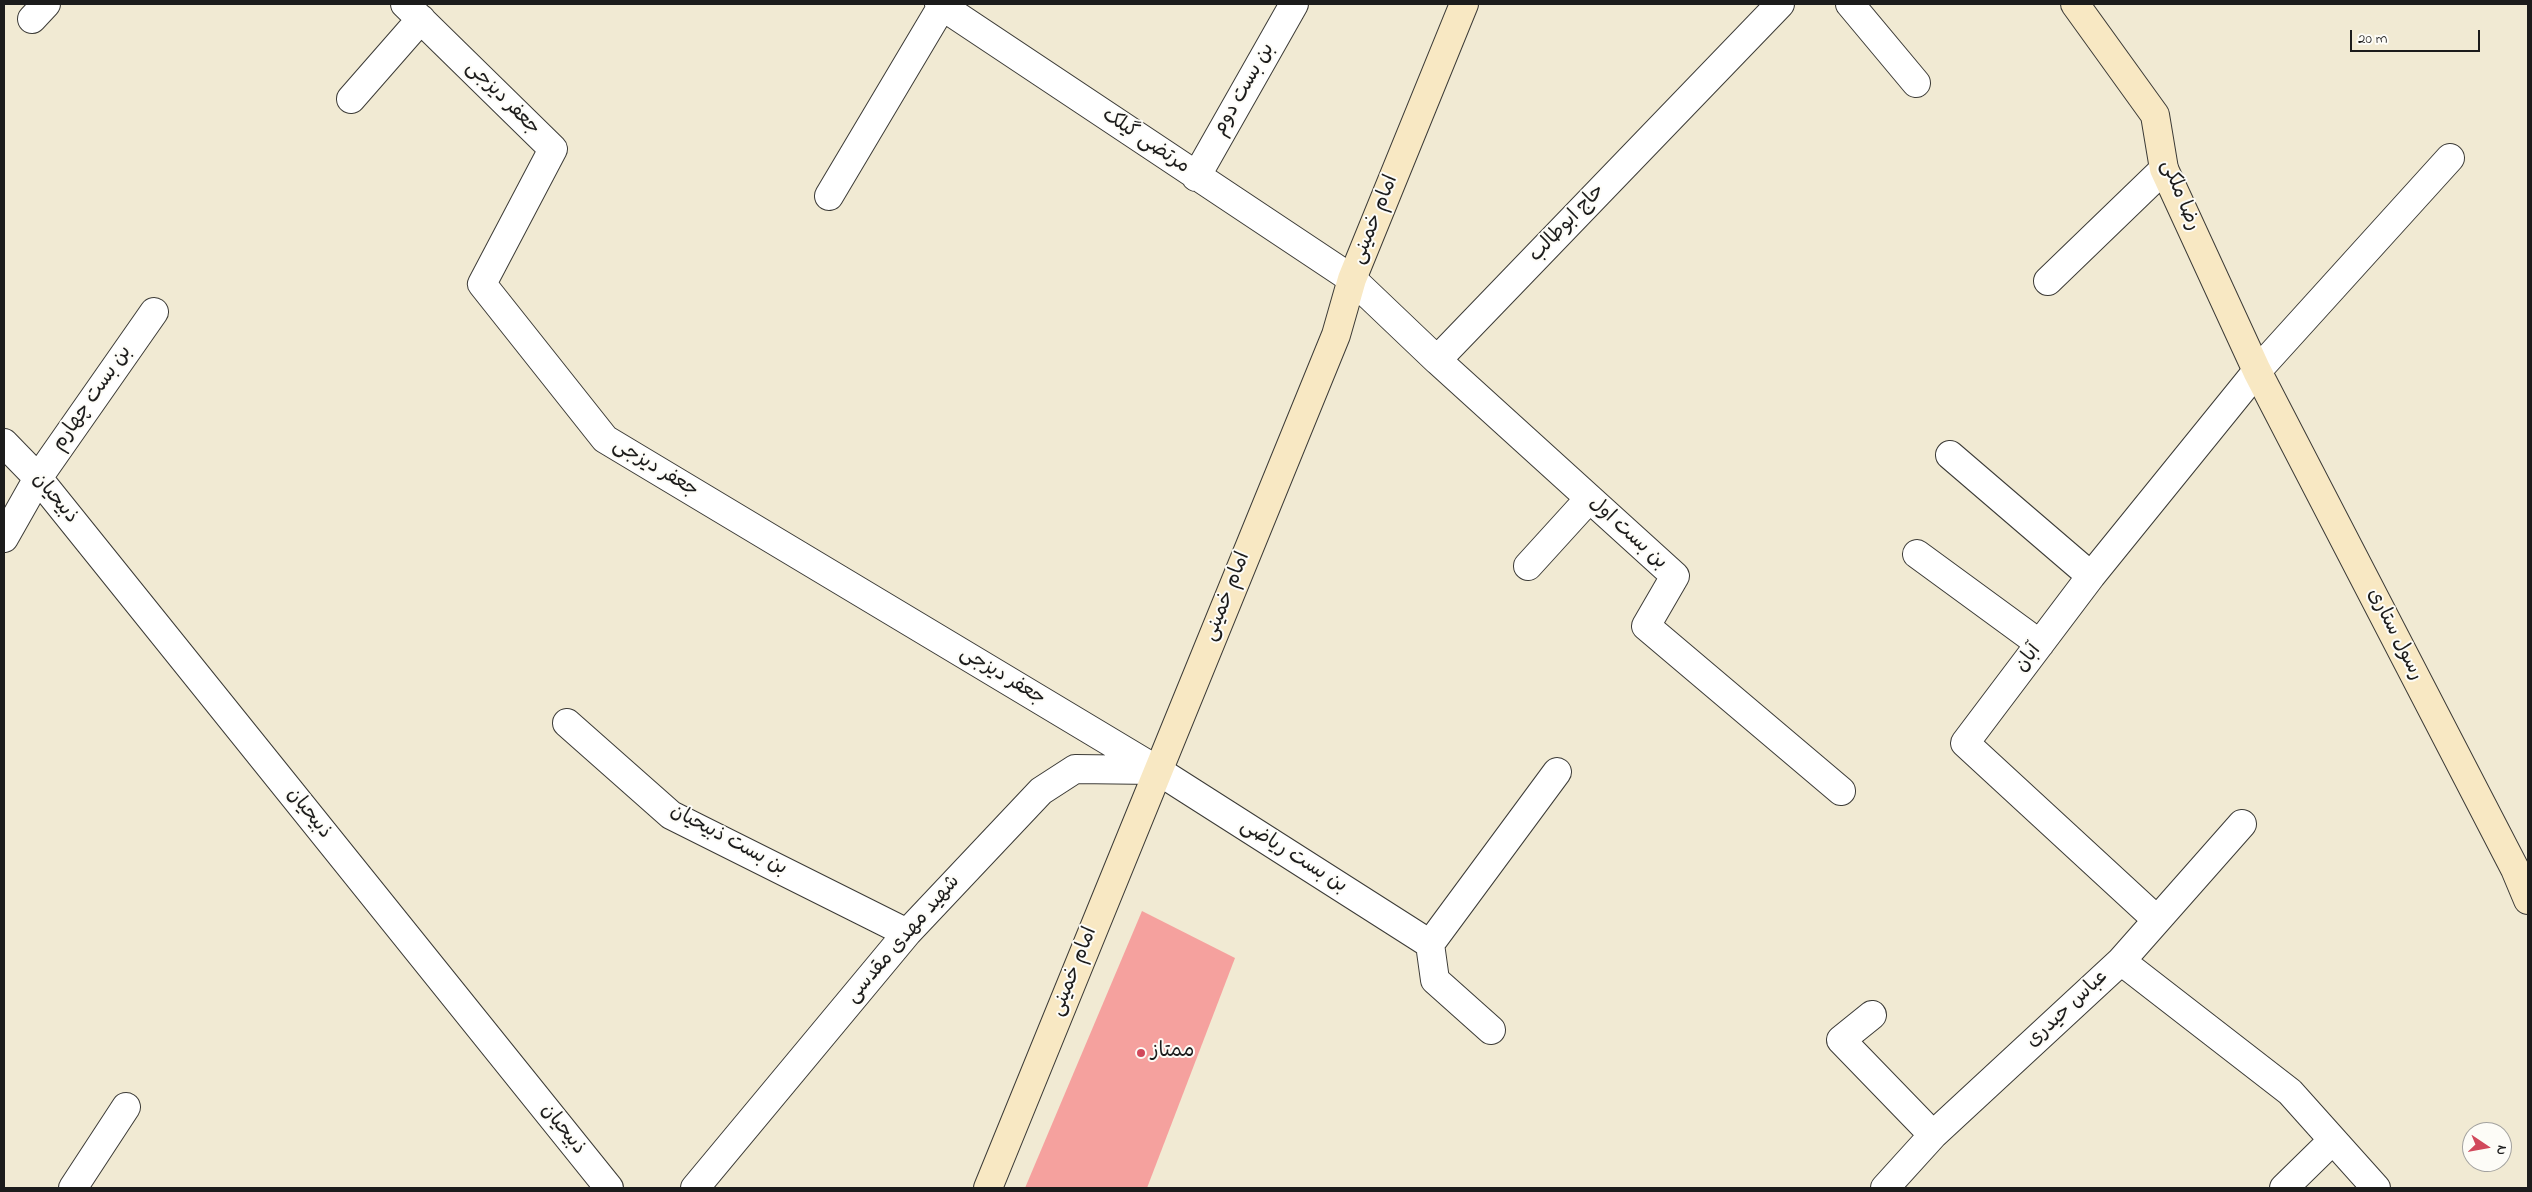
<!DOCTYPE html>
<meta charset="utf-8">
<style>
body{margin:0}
#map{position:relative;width:2532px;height:1192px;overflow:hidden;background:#f1ead3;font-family:"Indie Flower",sans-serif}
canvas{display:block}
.frame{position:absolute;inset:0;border:5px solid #1c1c1c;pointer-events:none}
.north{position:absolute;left:2462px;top:1122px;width:50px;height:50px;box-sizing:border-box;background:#fdfcf7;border:1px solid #a3a29f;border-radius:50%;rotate:102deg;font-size:14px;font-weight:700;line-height:20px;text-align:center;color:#1c1c1c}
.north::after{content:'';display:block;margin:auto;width:18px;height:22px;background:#d1495b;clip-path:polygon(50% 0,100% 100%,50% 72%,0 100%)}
.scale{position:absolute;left:2350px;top:30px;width:130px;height:22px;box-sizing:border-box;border:2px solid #1c1c1c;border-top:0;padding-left:6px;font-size:15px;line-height:18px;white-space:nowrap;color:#1c1c1c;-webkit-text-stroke:4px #fdfcf7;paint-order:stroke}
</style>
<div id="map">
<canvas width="2532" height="1192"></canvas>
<div class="frame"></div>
<div class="north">N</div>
<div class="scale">20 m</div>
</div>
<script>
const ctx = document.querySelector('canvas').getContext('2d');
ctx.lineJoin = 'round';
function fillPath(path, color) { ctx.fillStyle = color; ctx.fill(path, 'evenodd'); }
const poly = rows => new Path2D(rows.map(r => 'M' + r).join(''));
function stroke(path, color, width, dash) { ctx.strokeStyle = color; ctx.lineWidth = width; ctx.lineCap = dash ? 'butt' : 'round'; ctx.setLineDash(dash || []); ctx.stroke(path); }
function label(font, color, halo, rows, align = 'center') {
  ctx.font = font + ' "Indie Flower","Playpen Sans Arabic",sans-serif'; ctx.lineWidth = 4; ctx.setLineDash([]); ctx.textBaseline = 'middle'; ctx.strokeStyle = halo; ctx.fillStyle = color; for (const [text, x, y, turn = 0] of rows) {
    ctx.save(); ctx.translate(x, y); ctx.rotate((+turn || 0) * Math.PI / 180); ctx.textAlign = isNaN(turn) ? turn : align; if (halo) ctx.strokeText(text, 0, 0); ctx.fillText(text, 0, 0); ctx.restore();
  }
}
fillPath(poly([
 [1142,911,1235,958,1147,1188,1025,1188]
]), '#f5a19e');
const street = poly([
 [405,4,553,149,482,284,605,439,1157,770,1430,944,1557,772],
 [939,4,1352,279,1437,360,1780,4],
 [1850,4,1916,83],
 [32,19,46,4],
 [351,99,421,19],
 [1196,177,1294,4],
 [829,196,942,6],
 [2048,281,2164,169],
 [1437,360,1675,576,1646,626,1841,791],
 [4,443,38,478,609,1188],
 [1950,455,2091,576],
 [4,538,38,478,154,312],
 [1917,554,2040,644],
 [1528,566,1588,500],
 [567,723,671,815,907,933],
 [2157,920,1965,743,2091,576,2257,371,2450,158],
 [1430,944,1435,980,1491,1030],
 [2121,961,2290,1092,2376,1188],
 [1872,1015,1841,1040,1933,1135],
 [73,1188,126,1107],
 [695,1188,907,933,1041,791,1075,769,1155,770],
 [1885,1188,1933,1135,2121,961,2242,824],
 [2284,1188,2333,1140]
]);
const secondary = poly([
 [2075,4,2155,115,2164,169,2257,371,2515,869,2528,900],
 [988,1188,1336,335,1352,279,1464,4]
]);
stroke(street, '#3c3b37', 30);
stroke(secondary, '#3c3b37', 30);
stroke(street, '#fff', 28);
stroke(secondary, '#f8e8c3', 28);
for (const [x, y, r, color] of [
 [1141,1053,5,"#d1495b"]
]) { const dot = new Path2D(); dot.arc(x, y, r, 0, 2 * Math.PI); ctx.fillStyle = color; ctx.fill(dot); stroke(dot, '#fdfcf7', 2); }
label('20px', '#1c1c1c', '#fdfcf7', [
 ["بن بست دوم",1245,90,-60],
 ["جعفر دیزجی",502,99,45],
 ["مرتضی گیلک",1145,142,34],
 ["رضا ملکی",2179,196,68],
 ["امام خمینی",1376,220,-68],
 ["حاج ابوطالب",1568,224,-46],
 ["بن بست چهارم",93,399,-55],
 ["جعفر دیزجی",655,469,31],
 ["ذبیحیان",54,499,50],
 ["بن بست اول",1627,534,42],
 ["امام خمینی",1228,597,-68],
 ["رسول ستاری",2394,635,63],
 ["آبان",2029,659,-53],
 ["جعفر دیزجی",1002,677,31],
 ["ذبیحیان",308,814,51],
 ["بن بست ذبیحیان",728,841,28],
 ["بن بست ریاضی",1293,857,32],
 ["شهید مهدی مقدسی",904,940,-49],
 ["امام خمینی",1075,972,-68],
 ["عباس حیدری",2068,1010,-43],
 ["ذبیحیان",562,1130,51]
]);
label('20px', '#1c1c1c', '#fdfcf7', [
 ["ممتاز",1151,1053]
], 'left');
</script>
